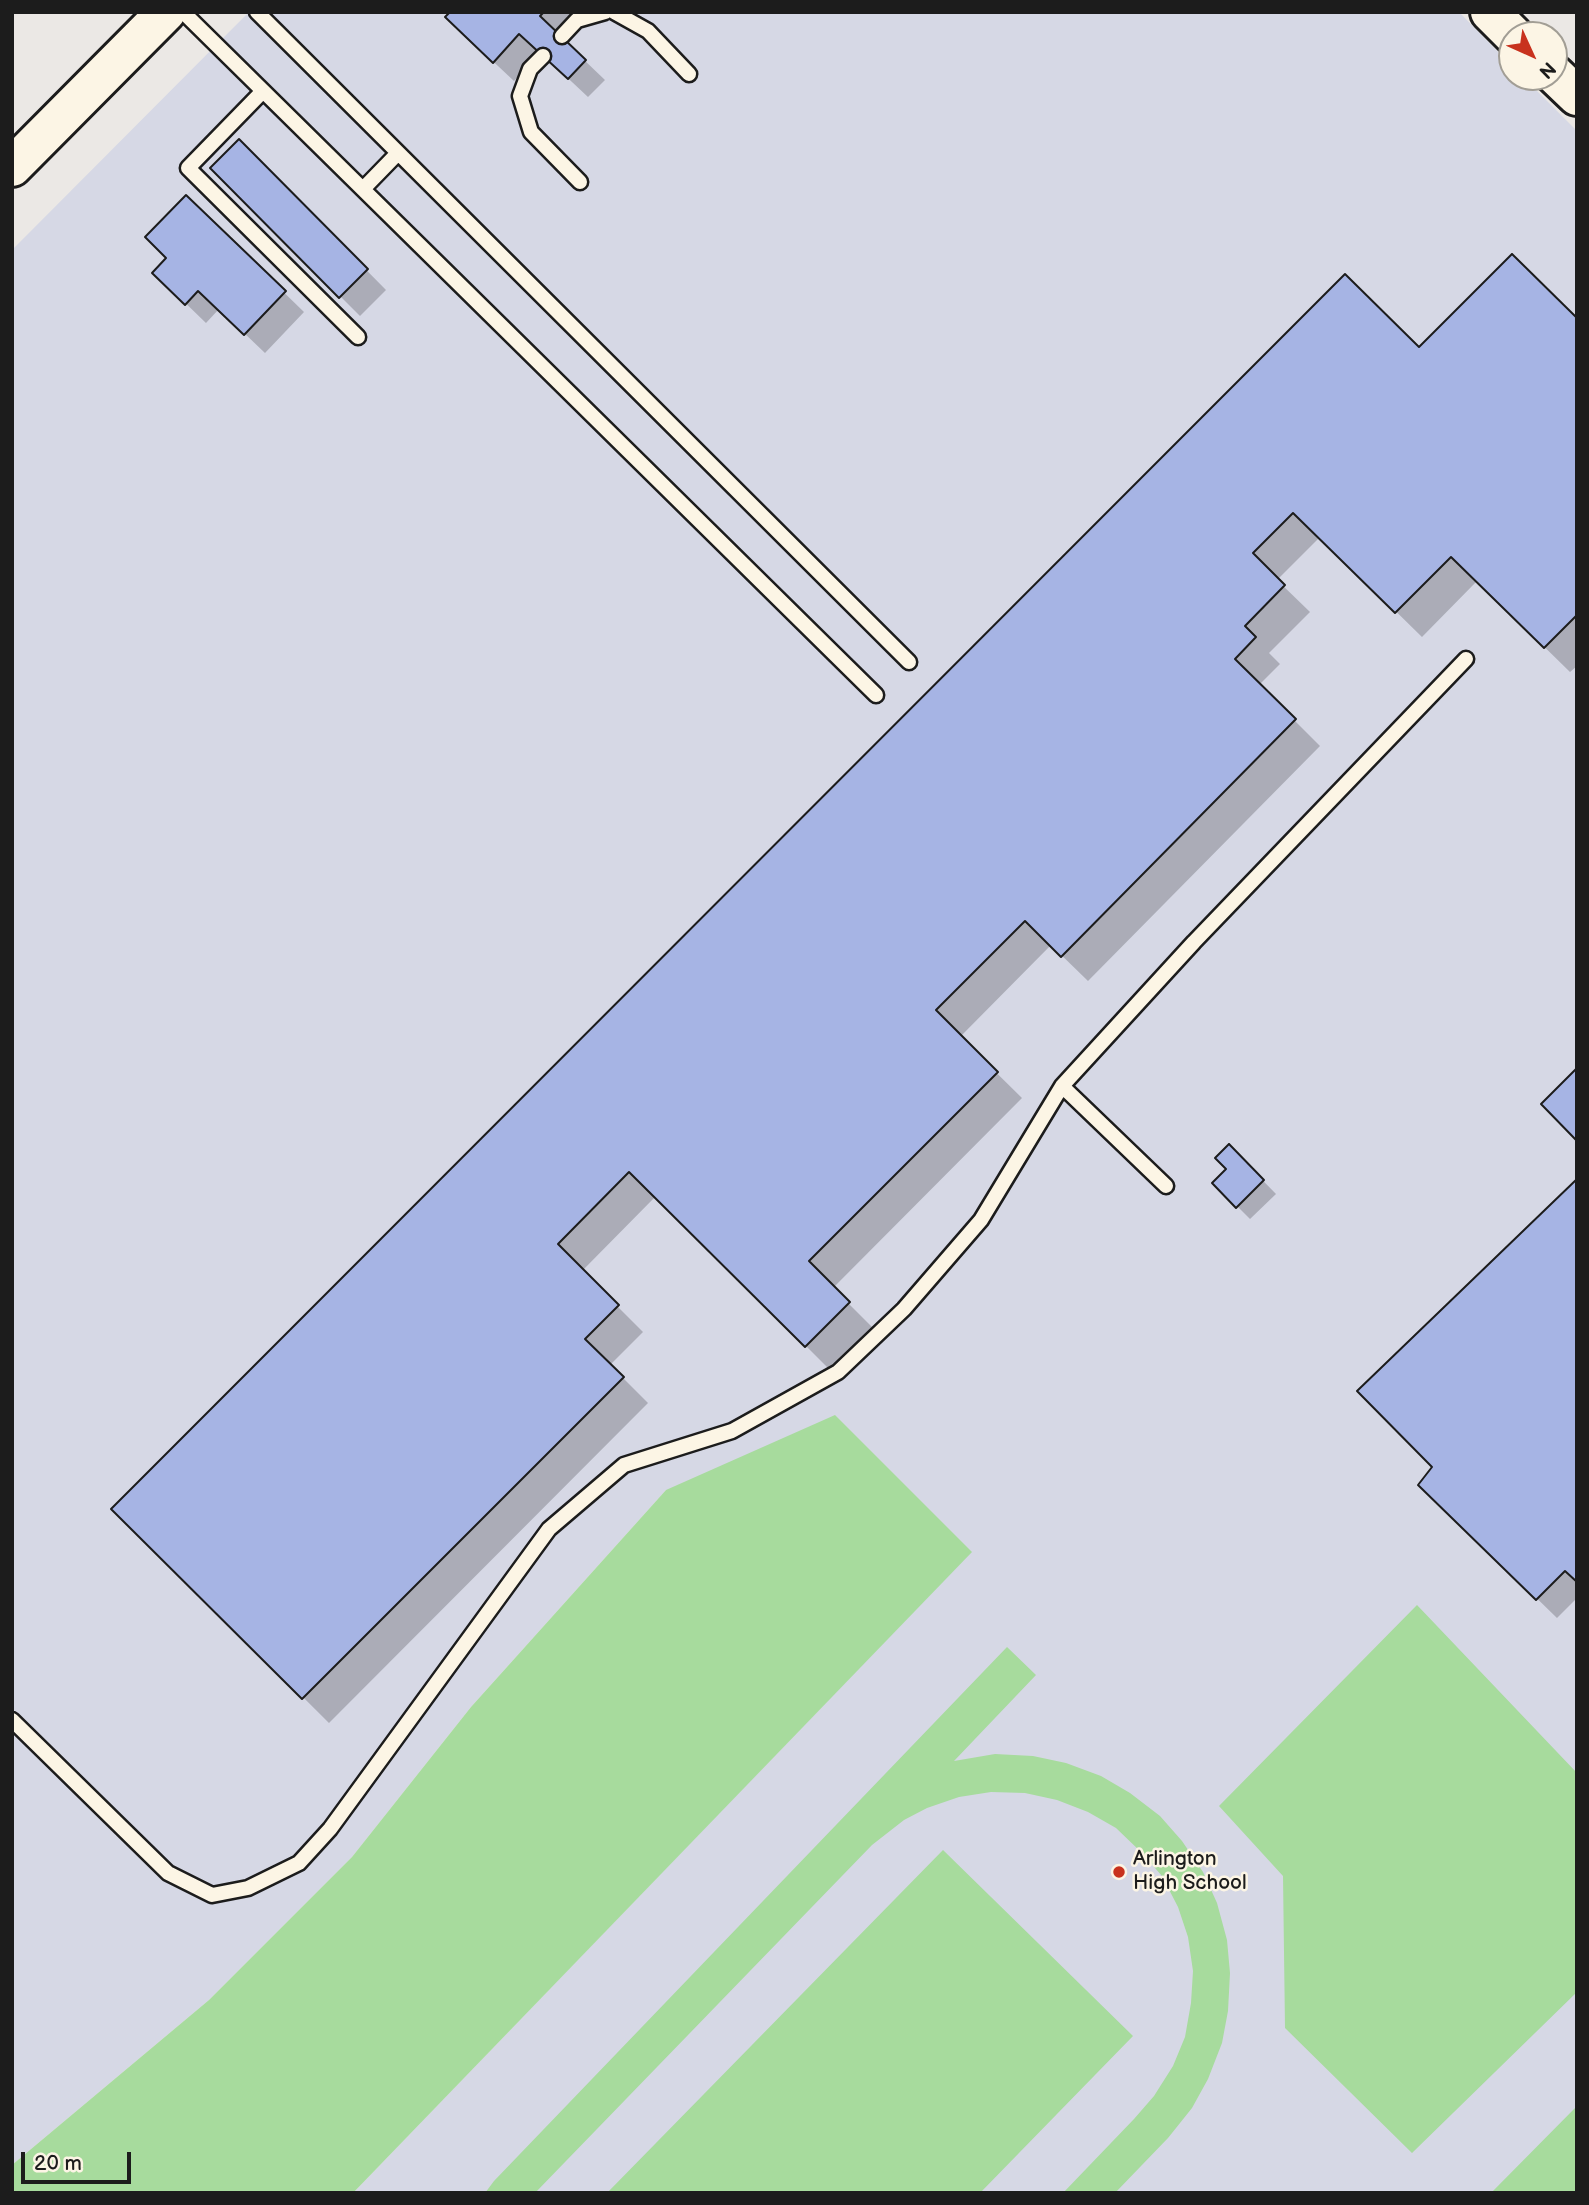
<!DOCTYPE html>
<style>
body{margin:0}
#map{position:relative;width:1589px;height:2205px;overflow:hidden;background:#ebe8e5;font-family:"Balsamiq Sans",sans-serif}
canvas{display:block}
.frame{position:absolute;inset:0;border:14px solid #1c1c1c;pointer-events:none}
.north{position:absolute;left:1498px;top:21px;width:70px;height:70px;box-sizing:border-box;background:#fcf5e5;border:2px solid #a29e95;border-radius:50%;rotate:135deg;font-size:19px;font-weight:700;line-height:28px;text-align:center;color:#1c1c1c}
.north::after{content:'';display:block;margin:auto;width:24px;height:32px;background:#c8321e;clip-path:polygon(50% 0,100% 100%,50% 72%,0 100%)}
.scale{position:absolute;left:21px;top:2152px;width:110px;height:32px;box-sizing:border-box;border:4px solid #1c1c1c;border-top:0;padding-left:9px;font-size:21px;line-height:24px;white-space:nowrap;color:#1c1c1c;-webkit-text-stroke:5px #fcf5e5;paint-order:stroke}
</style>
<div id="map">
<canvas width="1589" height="2205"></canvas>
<div class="frame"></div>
<div class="north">N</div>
<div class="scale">20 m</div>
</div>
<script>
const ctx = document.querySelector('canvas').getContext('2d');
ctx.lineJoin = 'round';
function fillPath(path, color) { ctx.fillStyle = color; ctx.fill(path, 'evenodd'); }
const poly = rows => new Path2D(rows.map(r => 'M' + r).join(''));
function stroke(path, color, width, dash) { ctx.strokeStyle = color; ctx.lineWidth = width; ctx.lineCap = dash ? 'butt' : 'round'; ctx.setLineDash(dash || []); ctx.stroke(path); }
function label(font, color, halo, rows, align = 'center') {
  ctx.font = font + ' "Balsamiq Sans",sans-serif'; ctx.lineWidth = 5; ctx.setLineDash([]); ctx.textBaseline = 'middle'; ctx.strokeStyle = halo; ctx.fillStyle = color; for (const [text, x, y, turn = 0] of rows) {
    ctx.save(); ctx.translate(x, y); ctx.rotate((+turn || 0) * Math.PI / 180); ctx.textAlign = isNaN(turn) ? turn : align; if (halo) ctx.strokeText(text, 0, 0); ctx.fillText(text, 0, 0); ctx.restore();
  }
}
fillPath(poly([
 [249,12,1459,12,1512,66,1512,77,1523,77,1577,131,1577,2193,353,2193,971,1552,666,1490,471,1707,352,1857,209,2000,12,2165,12,250]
]), '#d6d8e5');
fillPath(poly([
 [835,1415,972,1552,353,2193,12,2193,12,2165,209,2000,352,1857,471,1707,666,1490],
 [1417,1605,1577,1773,1577,1992,1412,2153,1285,2028,1283,1876,1219,1806],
 [1007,1647,1036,1675,954,1761,995,1754,1033,1756,1066,1763,1101,1776,1130,1793,1160,1816,1182,1841,1203,1872,1217,1903,1227,1940,1230,1973,1228,2011,1222,2043,1208,2079,1192,2108,1168,2138,1115,2193,1063,2193,1134,2119,1154,2096,1173,2066,1185,2037,1191,2003,1193,1971,1188,1937,1178,1907,1162,1876,1141,1852,1116,1828,1088,1812,1057,1800,1025,1793,991,1792,959,1797,927,1808,904,1820,872,1845,535,2193,485,2193,494,2181],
 [943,1850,1133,2036,980,2193,607,2193],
 [1577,2106,1577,2193,1491,2193]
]), '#a7db9d');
fillPath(poly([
 [452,12,581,12,559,36,605,80,588,97,540,52,514,81,467,37],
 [239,141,386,290,360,316,212,168],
 [186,197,304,312,265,353,219,309,206,323,174,292,168,258],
 [1577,320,1577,666,1570,672,1477,581,1422,637,1320,537,1277,580,1310,612,1269,653,1280,664,1259,685,1320,746,1088,981,1051,945,960,1037,1022,1098,833,1288,874,1329,831,1371,656,1196,582,1271,643,1332,610,1365,648,1403,329,1723,114,1509,1419,350],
 [1229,1146,1276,1194,1250,1219,1214,1183,1229,1169],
 [1577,1181,1577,1598,1557,1618,1440,1504,1435,1467]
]), '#0003');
const building = poly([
 [450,12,544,12,540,16,586,60,568,79,519,34,493,63,445,17,450,12],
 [239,139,368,269,339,298,210,168,239,139],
 [186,195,286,291,244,335,198,291,185,305,152,273,166,258,145,237,186,195],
 [1512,254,1577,318,1577,615,1544,648,1451,557,1395,613,1293,513,1253,553,1285,585,1245,626,1256,637,1235,659,1296,719,1061,957,1025,921,936,1010,998,1072,809,1261,850,1302,805,1347,629,1172,558,1244,619,1305,585,1339,624,1377,302,1699,111,1509,1345,274,1419,347,1512,254],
 [1577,1068,1577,1141,1541,1104,1577,1068],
 [1229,1144,1264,1180,1236,1208,1212,1183,1226,1169,1215,1158,1229,1144],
 [1577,1179,1577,1582,1565,1571,1536,1600,1418,1485,1432,1467,1357,1391,1577,1179]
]);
fillPath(building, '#a6b4e4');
stroke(building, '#1c1c1c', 2);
const lane = poly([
 [183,12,876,695],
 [257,12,909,662],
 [614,12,648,31,689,74],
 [562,36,577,20,605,12],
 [543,56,530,69,520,96,531,132,580,182],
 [263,91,188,168,358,337],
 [363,189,398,153],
 [1062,1086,1166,1186],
 [12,1720,168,1873,212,1895,248,1888,299,1863,330,1829,549,1529,624,1465,732,1431,838,1372,904,1309,981,1220,1062,1086,1194,942,1466,659]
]);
const secondary = poly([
 [1490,12,1513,35],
 [1554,74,1577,96],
 [12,167,166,12]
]);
stroke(lane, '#1c1c1c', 19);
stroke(secondary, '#1c1c1c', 44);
stroke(lane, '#fcf5e5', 14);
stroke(secondary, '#fcf5e5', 38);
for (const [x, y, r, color] of [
 [1119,1872,7,"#c8321e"]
]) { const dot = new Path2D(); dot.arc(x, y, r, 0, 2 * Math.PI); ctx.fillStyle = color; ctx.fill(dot); stroke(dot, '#fcf5e5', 2.5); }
label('21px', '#1c1c1c', '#fcf5e5', [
 ["Arlington",1133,1860],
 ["High School",1133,1884]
], 'left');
</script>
